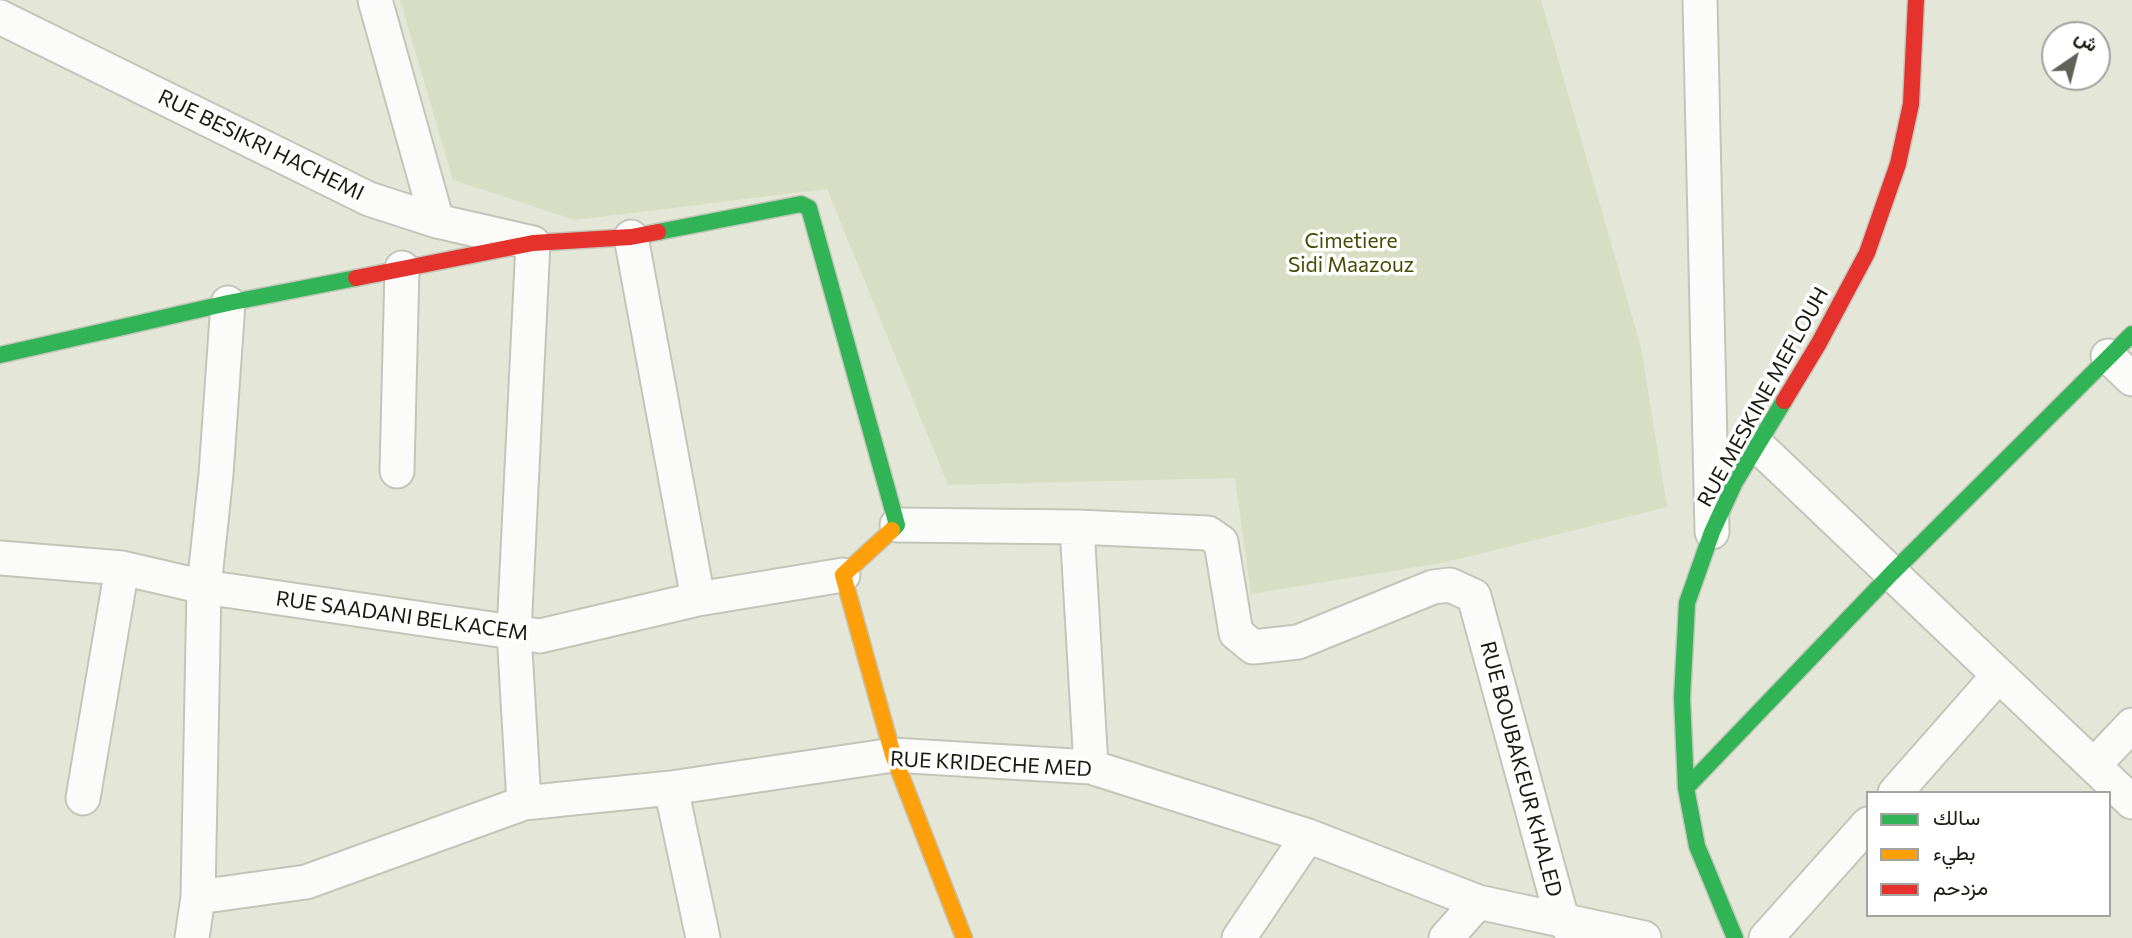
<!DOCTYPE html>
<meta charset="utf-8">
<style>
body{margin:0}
#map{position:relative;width:2132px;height:938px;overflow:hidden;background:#e4e7d8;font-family:Commissioner,Vazirmatn,sans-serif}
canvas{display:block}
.legend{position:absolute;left:1866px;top:791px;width:245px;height:126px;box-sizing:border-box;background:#fff;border:2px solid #a3a4a0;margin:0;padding:9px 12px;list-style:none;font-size:21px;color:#191b11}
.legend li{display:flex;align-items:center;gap:14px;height:35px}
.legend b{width:35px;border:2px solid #a3a4a0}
.north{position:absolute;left:2041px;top:21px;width:70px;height:70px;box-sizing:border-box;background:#fff;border:2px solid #a3a4a0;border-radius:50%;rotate:35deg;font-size:19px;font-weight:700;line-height:28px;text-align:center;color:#191b11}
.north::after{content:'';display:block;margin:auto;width:24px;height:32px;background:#606257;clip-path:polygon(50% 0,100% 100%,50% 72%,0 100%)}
</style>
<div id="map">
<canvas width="2132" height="938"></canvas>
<ul class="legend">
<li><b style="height:9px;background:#30b455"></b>سالك</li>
<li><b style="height:9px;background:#ff9f0a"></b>بطيء</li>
<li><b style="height:9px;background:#e5322d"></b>مزدحم</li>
</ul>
<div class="north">ش</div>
</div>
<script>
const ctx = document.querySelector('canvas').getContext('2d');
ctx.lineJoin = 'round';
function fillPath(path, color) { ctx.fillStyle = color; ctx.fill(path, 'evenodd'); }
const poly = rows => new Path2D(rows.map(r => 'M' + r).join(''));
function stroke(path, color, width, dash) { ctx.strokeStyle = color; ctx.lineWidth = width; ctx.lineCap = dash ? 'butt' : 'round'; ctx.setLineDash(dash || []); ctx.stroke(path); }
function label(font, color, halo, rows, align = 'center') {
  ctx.font = font + ' Commissioner,sans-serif'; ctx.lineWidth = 7; ctx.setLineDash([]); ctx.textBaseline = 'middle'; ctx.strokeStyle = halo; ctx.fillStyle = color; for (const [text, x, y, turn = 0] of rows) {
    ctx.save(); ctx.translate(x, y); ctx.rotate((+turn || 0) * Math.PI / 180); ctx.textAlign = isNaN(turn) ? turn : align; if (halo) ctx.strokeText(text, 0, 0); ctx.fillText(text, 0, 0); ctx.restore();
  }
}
fillPath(poly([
 [400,0,1541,0,1641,347,1667,507,1442,563,1251,594,1235,478,948,485,827,189,575,220,453,180]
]), '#d8dec3');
const street = poly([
 [375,0,437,221],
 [1700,0,1712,532],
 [0,17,369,199,437,221,533,243,514,632,524,803],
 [631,237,698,599],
 [2108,356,2132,379],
 [1757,445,2132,802],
 [397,471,402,268],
 [897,525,1077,527,1208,533,1221,542,1236,633,1253,647,1298,642,1433,587,1450,585,1474,596,1562,919,1573,933],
 [1077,527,1091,767],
 [0,558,122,568,204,587,540,636,698,599,843,575],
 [2094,765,2132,725],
 [671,788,703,938],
 [1895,793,1998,676],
 [83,798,122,568],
 [198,897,306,882,524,803,671,788,893,755,1091,767,1308,836,1478,902,1644,938],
 [192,938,198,897,204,587,216,474,228,303],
 [1239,938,1308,836],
 [1446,938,1478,902],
 [1766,938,1868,824]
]);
const fast = poly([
 [658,232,801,204,809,208,897,525,892,530],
 [0,355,228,303,356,278],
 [1686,788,1892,573,2132,334],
 [1735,938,1697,846,1686,788,1682,698,1687,603,1712,532,1735,482,1784,401]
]);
const slow = poly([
 [892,530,843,575,893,755,964,938]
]);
const jam = poly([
 [356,278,533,243,631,237,658,232],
 [1784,401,1819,343,1867,253,1898,164,1911,104,1916,0]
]);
stroke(street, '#c3c5b9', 37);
stroke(fast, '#c3c5b9', 19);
stroke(slow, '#c3c5b9', 19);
stroke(jam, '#c3c5b9', 19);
stroke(street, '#fbfbf9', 33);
stroke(fast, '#30b455', 16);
stroke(slow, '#ff9f0a', 16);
stroke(jam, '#e5322d', 16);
label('21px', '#191b11', '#fff', [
 ["RUE BESIKRI HACHEMI",261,145,26],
 ["RUE MESKINE MEFLOUH",1763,397,-61],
 ["RUE SAADANI BELKACEM",402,616,8],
 ["RUE KRIDECHE MED",991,764,3],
 ["RUE BOUBAKEUR KHALED",1521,769,75]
]);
label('21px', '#444c03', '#fff', [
 ["Cimetiere",1351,241],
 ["Sidi Maazouz",1351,265]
]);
</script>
